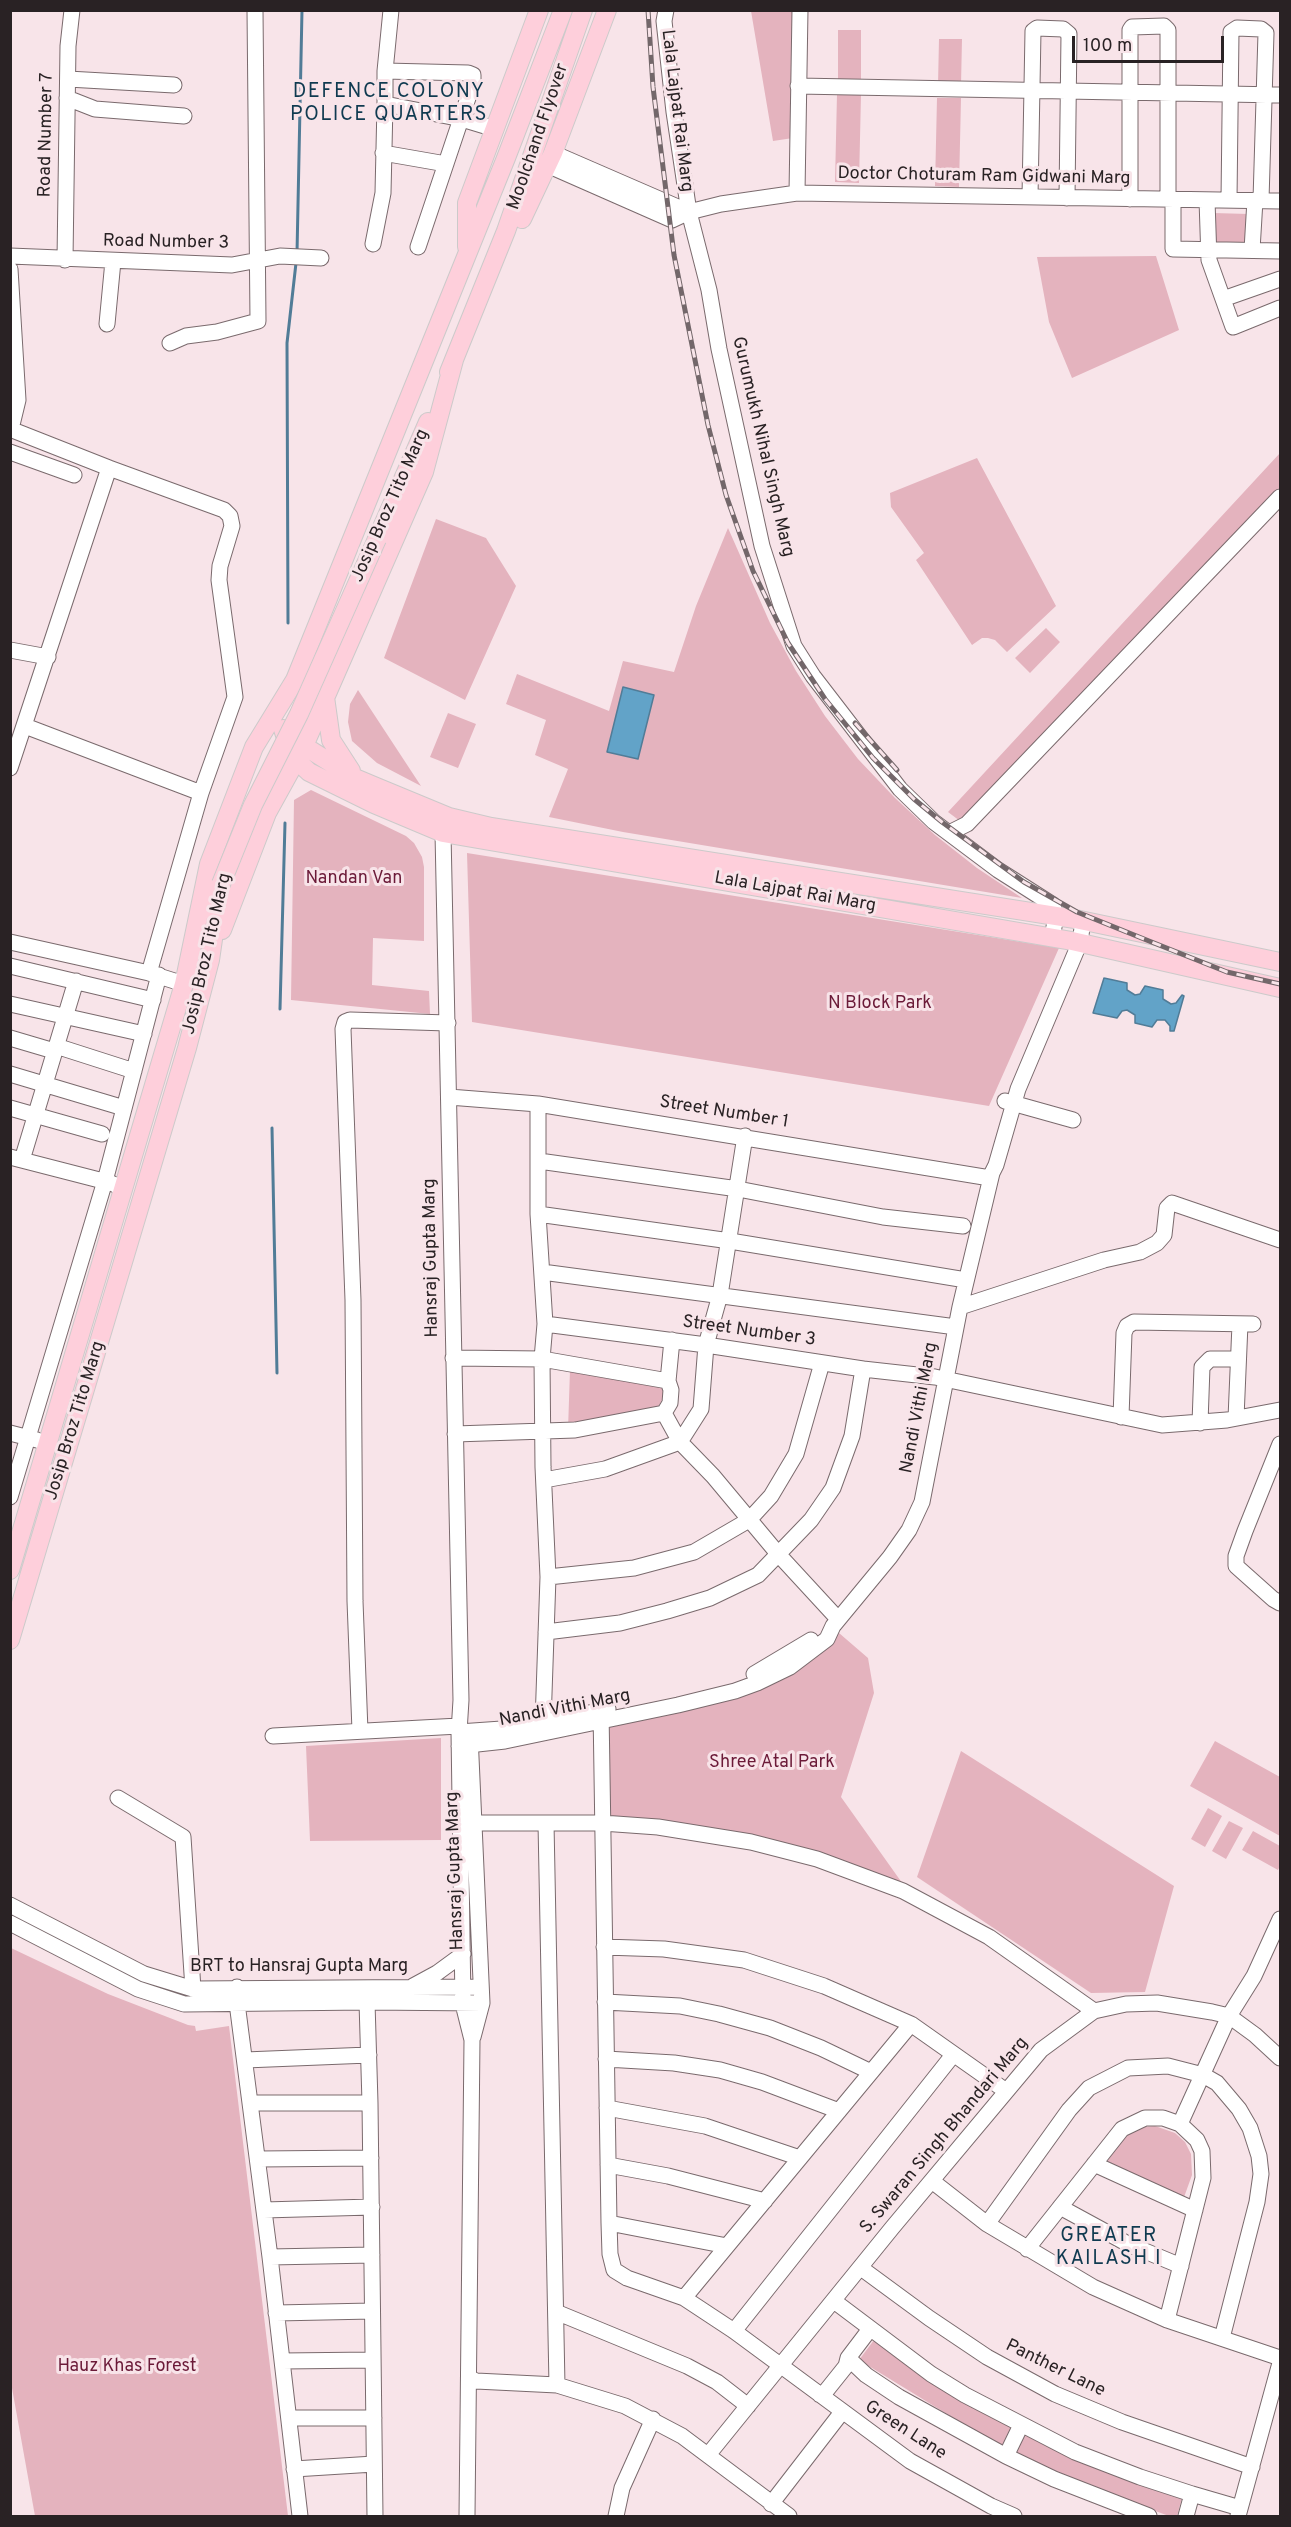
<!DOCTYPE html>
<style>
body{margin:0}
#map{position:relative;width:1291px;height:2527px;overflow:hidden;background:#f8e4e9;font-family:Overpass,sans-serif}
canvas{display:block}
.frame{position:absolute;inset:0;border:12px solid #292224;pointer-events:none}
.scale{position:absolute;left:1072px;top:36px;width:152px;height:27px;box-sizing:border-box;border:3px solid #292224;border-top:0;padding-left:8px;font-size:18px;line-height:21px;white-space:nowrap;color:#292224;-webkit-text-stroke:4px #f8e4e9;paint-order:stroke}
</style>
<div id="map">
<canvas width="1291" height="2527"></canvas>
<div class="frame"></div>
<div class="scale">100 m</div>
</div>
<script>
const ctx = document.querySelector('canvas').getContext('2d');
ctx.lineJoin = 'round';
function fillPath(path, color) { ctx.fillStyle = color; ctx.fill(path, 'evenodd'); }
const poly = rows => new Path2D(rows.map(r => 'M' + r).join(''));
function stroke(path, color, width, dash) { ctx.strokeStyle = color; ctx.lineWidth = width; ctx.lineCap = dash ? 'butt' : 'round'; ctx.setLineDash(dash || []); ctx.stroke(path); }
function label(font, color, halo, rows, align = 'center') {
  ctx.font = font + ' Overpass,sans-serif'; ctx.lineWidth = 6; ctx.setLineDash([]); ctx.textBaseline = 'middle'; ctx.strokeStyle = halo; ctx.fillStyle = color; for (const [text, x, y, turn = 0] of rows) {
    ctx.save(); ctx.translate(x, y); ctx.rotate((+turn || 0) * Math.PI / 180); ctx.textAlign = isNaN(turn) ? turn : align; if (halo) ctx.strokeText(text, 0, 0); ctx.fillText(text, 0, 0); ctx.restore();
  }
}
fillPath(poly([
 [751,11,795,11,793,138,773,141],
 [838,30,861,30,861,81,838,80],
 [939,39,962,39,961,85,938,85],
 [837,94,861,94,859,183,835,182],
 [937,98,961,98,959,187,935,186],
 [1213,213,1249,214,1248,246,1212,245],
 [1156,256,1179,330,1072,378,1049,322,1037,257],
 [1280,453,1280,488,960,821,948,812],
 [977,458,1056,606,1007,652,995,640,988,638,982,638,972,645,916,560,924,553,891,507,890,493],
 [436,519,486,538,516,586,465,700,384,658],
 [728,528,770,623,796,671,825,716,858,759,895,798,935,835,977,868,1022,898,623,832,549,817,568,769,535,755,546,720,506,704,517,674,609,711,623,661,674,672,696,606],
 [1046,628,1060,642,1030,673,1015,658],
 [358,690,421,786,377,763,352,741,348,722,350,704],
 [448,713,476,724,458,768,430,757],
 [311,790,406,836,414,843,422,857,424,867,424,941,373,938,372,985,429,991,430,1014,291,1000,294,800],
 [467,853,1059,948,989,1106,472,1022],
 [570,1370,661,1383,664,1391,663,1398,658,1407,568,1430],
 [839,1633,868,1658,874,1693,841,1797,905,1887,773,1840,607,1820,603,1723,807,1662],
 [441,1738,441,1840,310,1841,306,1746],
 [1215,1741,1280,1777,1280,1836,1190,1786],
 [961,1751,1174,1886,1145,1992,1091,1993,917,1877],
 [1208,1808,1222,1816,1205,1847,1191,1839],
 [1229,1821,1243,1828,1226,1859,1212,1851],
 [1253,1831,1280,1846,1280,1866,1278,1870,1242,1850],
 [11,1948,108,1994,188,2025,195,2026,196,2031,229,2026,288,2516,35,2516,10,2377],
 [1155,2126,1175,2133,1185,2142,1191,2154,1192,2175,1183,2200,1106,2163,1124,2136,1142,2127],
 [874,2340,1017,2428,1004,2449,859,2360],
 [1021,2432,1182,2498,1177,2516,1169,2516,1090,2487,1011,2453]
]), '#e4b3be');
const water = poly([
 [623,687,654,695,638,759,607,752,623,687],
 [1104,978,1127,983,1127,990,1135,995,1140,994,1145,986,1163,990,1163,999,1171,1004,1176,1003,1182,995,1184,996,1174,1031,1170,1031,1170,1026,1165,1020,1157,1020,1152,1027,1135,1023,1135,1015,1127,1010,1122,1011,1117,1018,1093,1013,1104,978]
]);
fillPath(water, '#62a3c8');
stroke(water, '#517c97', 1.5);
stroke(poly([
 [297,253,302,10],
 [288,623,287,343,296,263],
 [280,1009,285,823],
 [272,1128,277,1373]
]), '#517c97', 3);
const minor = poly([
 [391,10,385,71,385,104,462,119,495,129],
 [666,10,664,21,674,112,689,212,709,290,719,349,762,546,794,646,813,676,900,789,934,822,998,870,1053,905,1056,917,1052,937],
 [385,71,468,73,473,75,473,83,418,247],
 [68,79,174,85],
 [798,86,1280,95],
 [67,98,95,109,184,116],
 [383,153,446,164],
 [553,153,689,212],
 [547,165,672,220,689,212,721,204,797,193,1280,201],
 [797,193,800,10],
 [1030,197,1033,31,1037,28,1063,29,1069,34,1067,198],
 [1130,199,1130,30,1132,27,1164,26,1168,30,1168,199],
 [1173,199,1173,249,1280,251],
 [1207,200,1209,260,1233,327,1280,308],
 [1229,200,1231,32,1237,28,1261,29,1266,33,1261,200],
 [373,244,383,193,385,104],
 [1252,250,1255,200],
 [10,256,232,265,280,256,321,258],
 [65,260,68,46,72,10],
 [10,269,18,400,11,429],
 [1223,299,1280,279],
 [107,324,113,261],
 [170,343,186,336,217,332,258,321,255,10],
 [10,429,109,468,10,768],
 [10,452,74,475],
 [109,468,224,510,230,516,232,526,220,566,219,580,235,697,201,793,149,973],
 [10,650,48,657],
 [25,726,201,793],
 [446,823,443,833,461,1700,459,1732,463,2004,472,2040,467,2516],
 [949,833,967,824,1280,497],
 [10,942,149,973,184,984],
 [10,966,153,1000],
 [10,1004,144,1034],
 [10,1038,54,1051],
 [56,1046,134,1071],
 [10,1074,124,1108],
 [449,1097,538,1104,990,1178],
 [1005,1101,1073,1120],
 [538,1104,538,1214,545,1324,542,1359,543,1467,548,1577,543,1723],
 [10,1108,102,1134],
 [10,1157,111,1183,122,1188],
 [22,1160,76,981],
 [539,1161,738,1189,883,1217,963,1226],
 [538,1214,730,1241,966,1280],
 [542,1272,956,1327],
 [960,1307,1104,1260,1140,1252,1157,1243,1164,1235,1167,1208,1172,1203,1280,1240],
 [545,1324,706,1345,863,1369,935,1377,1162,1425,1227,1420,1280,1410],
 [453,1358,542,1359,668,1381],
 [664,1413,680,1442,713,1476,779,1555,838,1619],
 [1121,1417,1124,1333,1127,1326,1134,1322,1253,1324],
 [1236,1418,1240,1324],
 [1200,1423,1202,1367,1210,1359,1237,1359],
 [10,1433,37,1440],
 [455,1434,575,1430,664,1413,670,1403,671,1390,668,1381,672,1340],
 [1280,1444,1245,1531,1236,1556,1236,1566,1273,1599,1280,1603],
 [544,1480,605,1469,680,1442,701,1409,706,1345,720,1295,745,1136],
 [10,1497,105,1181,159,975],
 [548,1577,634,1568,694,1552,749,1520,771,1496,796,1454,822,1363],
 [546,1632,620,1623,667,1611,710,1598,758,1575,811,1520,833,1488,852,1436,863,1369],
 [754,1674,811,1640],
 [601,1710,609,2223,610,2254,614,2270,627,2278,684,2298,734,2331,910,2461,991,2506,1014,2516],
 [360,1731,355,1601,353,1300,343,1029,345,1022,350,1020,448,1023],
 [459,1732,516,1728,608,1709],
 [470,1735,482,2003,473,2037],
 [273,1736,459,1726],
 [459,1746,505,1741,678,1705,735,1691,757,1683,790,1667,827,1639,833,1626,890,1557,909,1530,922,1502,960,1307,992,1173,996,1165,1018,1089,1080,942,1083,921],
 [118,1798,183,1837,193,1989],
 [474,1823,602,1823,658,1827,751,1842,817,1859,903,1891,989,1937,1094,2011],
 [546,1823,557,2385],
 [10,1905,144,1974,193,1989,481,1987],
 [10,1923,138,1989,184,2004,367,2002,482,2003],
 [604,1947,664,1949,744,1960,824,1986,911,2024,1006,2091],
 [413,1986,437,1973,463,1954],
 [237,1987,237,2003,270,2257,300,2516],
 [367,2002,370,2103,375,2516],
 [605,2002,680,2006,719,2014,770,2028,821,2048,871,2072],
 [606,2059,674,2063,720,2070,762,2082,839,2111],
 [245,2060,369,2055],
 [250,2103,370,2103],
 [607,2108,705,2126,800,2158],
 [1180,2124,1229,2016,1254,1976,1280,1919],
 [258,2159,371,2158],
 [1094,2164,1195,2210],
 [608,2165,668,2176,765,2201],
 [932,2181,987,2224,1093,2287,1167,2320,1280,2358],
 [1060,2207,1128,2244,1181,2266],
 [264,2210,372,2207],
 [609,2223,727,2246],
 [987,2224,1069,2110,1089,2088,1128,2068,1168,2066,1203,2075,1217,2083,1239,2109,1250,2128,1259,2156,1261,2174,1257,2202,1222,2338],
 [1027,2249,1122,2129,1145,2118,1163,2118,1180,2124,1197,2140,1202,2151,1203,2178,1167,2320],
 [270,2257,372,2255],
 [861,2268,929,2318,987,2357,1055,2394,1122,2422,1252,2467],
 [684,2298,911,2024],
 [834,2301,931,2374,965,2395,1075,2452,1140,2477,1192,2494],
 [556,2312,687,2366,717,2382,748,2406],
 [276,2313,372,2311],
 [734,2331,953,2055],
 [848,2358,866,2375,899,2397,1006,2456,1054,2479,1149,2516],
 [282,2361,373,2360],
 [470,2378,476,2381,557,2385,625,2406,682,2436,789,2516],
 [820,2395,826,2391,846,2366,848,2358,870,2329],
 [289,2418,374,2418],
 [708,2455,892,2228,1041,2050,1094,2011,1126,2004,1157,2003,1212,2012,1229,2016,1255,2035,1280,2058],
 [1006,2456,1021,2425],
 [294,2469,374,2464],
 [771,2504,842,2412],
 [616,2516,622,2488,653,2419],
 [1186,2516,1192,2494,1240,2508],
 [1238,2516,1280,2363]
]);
const major = poly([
 [522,219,553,153,607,10],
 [467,247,467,203,539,10],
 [449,372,506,231,583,10],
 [377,539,428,422],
 [325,697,331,740,351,771],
 [283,729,292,756,309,772,374,804,443,833,1072,941,1280,988],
 [304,746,355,778,374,786,449,817,491,827,1075,919,1280,962],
 [222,930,267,813,304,746,424,472,454,360],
 [10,1570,184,984,209,864,254,747,295,680,506,158,563,10],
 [10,1640,187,1048,210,960,221,884]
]);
stroke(minor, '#7a6a6d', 17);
stroke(major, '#cccaca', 20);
stroke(minor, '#fff', 15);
stroke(major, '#fecfdb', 18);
const rail = poly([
 [648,10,653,87,674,255,708,425,726,495,753,571,788,643,825,699,873,758,914,799,942,822,1024,882,1077,912,1149,941,1227,972,1280,984],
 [855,723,897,770]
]);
stroke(rail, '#73676a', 5);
stroke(rail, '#f8e4e9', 3, [9]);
const majorBridge = poly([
 [221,884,253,805,299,714,377,539]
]);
stroke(majorBridge, '#cccaca', 20, []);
stroke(majorBridge, '#fecfdb', 18);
label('18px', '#292224', '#f8e4e9', [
 ["Lala Lajpat Rai Marg",676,111,83],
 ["Road Number 7",47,135,-89],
 ["Moolchand Flyover",539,137,-71],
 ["Doctor Choturam Ram Gidwani Marg",984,177,1],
 ["Road Number 3",166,243,1],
 ["Gurumukh Nihal Singh Marg",762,447,77],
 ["Josip Broz Tito Marg",391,506,-66],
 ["Lala Lajpat Rai Marg",795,893,10],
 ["Josip Broz Tito Marg",208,954,-77],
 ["Street Number 1",724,1113,9],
 ["Hansraj Gupta Marg",432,1258,-91],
 ["Street Number 3",749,1332,8],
 ["Nandi Vithi Marg",920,1408,-79],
 ["Josip Broz Tito Marg",76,1421,-73],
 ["Nandi Vithi Marg",565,1709,-11],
 ["Hansraj Gupta Marg",456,1871,-92],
 ["BRT to Hansraj Gupta Marg",299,1967],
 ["S. Swaran Singh Bhandari Marg",945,2136,-50],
 ["Panther Lane",1055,2369,26],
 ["Green Lane",905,2431,33]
]);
label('18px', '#6b1a38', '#f8e4e9', [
 ["Nandan Van",354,879],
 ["N Block Park",880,1004],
 ["Shree Atal Park",772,1763],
 ["Hauz Khas Forest",127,2367]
]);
ctx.letterSpacing = '1.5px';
label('20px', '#0f3a50', '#f8e4e9', [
 ["DEFENCE COLONY",389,93],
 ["POLICE QUARTERS",389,116],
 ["GREATER",1109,2237],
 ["KAILASH I",1109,2260]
]);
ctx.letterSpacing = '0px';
</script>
